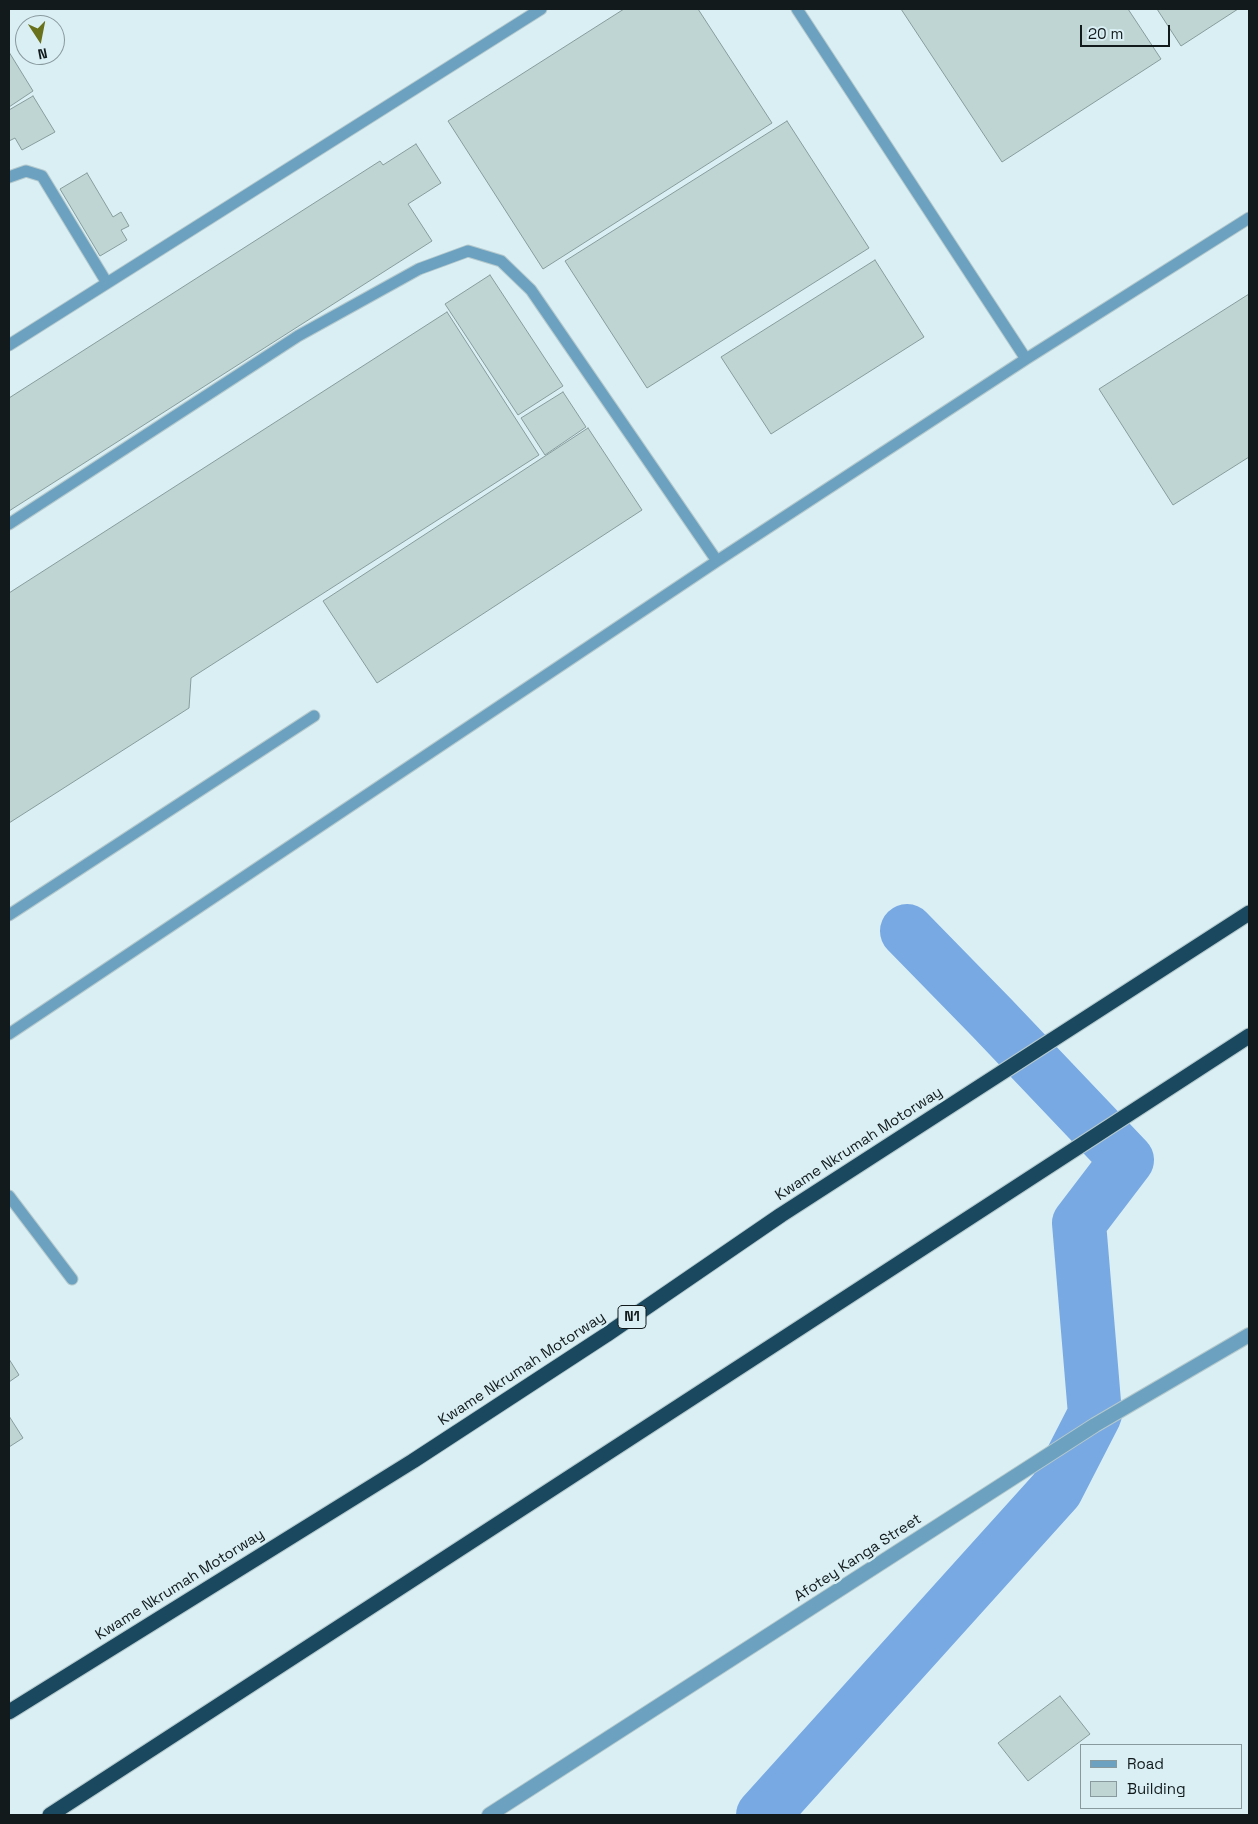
<!DOCTYPE html>
<style>
body{margin:0}
#map{position:relative;width:1258px;height:1824px;overflow:hidden;background:#d9eff4;font-family:"Space Grotesk",sans-serif}
canvas{display:block}
.frame{position:absolute;inset:0;border:10px solid #121a1c;pointer-events:none}
.legend{position:absolute;left:1080px;top:1744px;width:162px;height:65px;box-sizing:border-box;background:#d9eff4;border:1px solid #899a9e;margin:0;padding:6px 9px;list-style:none;font-size:15px;color:#121a1c}
.legend li{display:flex;align-items:center;gap:10px;height:25px}
.legend b{width:25px;border:1px solid #899a9e}
.north{position:absolute;left:15px;top:15px;width:50px;height:50px;box-sizing:border-box;background:#d9eff4;border:1px solid #899a9e;border-radius:50%;rotate:169deg;font-size:14px;font-weight:700;line-height:20px;text-align:center;color:#121a1c}
.north::after{content:'';display:block;margin:auto;width:18px;height:22px;background:#69711a;clip-path:polygon(50% 0,100% 100%,50% 72%,0 100%)}
.scale{position:absolute;left:1080px;top:25px;width:90px;height:22px;box-sizing:border-box;border:2px solid #121a1c;border-top:0;padding-left:6px;font-size:15px;line-height:18px;white-space:nowrap;color:#121a1c;-webkit-text-stroke:4px #d9eff4;paint-order:stroke}
</style>
<div id="map">
<canvas width="1258" height="1824"></canvas>
<div class="frame"></div>
<ul class="legend">
<li><b style="height:6px;background:#6ca2c0"></b>Road</li>
<li><b style="height:14px;background:#bed5d4"></b>Building</li>
</ul>
<div class="north">N</div>
<div class="scale">20 m</div>
</div>
<script>
const ctx = document.querySelector('canvas').getContext('2d');
ctx.lineJoin = 'round';
const poly = rows => new Path2D(rows.map(r => 'M' + r).join(''));
function stroke(path, color, width, dash) { ctx.strokeStyle = color; ctx.lineWidth = width; ctx.lineCap = dash ? 'butt' : 'round'; ctx.setLineDash(dash || []); ctx.stroke(path); }
function fillPath(path, color) { ctx.fillStyle = color; ctx.fill(path, 'evenodd'); }
function label(font, color, halo, rows, align = 'center') {
  ctx.font = font + ' "Space Grotesk",sans-serif'; ctx.lineWidth = 5; ctx.setLineDash([]); ctx.textBaseline = 'middle'; ctx.strokeStyle = halo; ctx.fillStyle = color; for (const [text, x, y, turn = 0] of rows) {
    ctx.save(); ctx.translate(x, y); ctx.rotate((+turn || 0) * Math.PI / 180); ctx.textAlign = isNaN(turn) ? turn : align; if (halo) ctx.strokeText(text, 0, 0); ctx.fillText(text, 0, 0); ctx.restore();
  }
}
stroke(poly([
 [763,1815,1056,1490,1095,1414,1079,1223,1127,1160,992,1018,907,931]
]), '#79a9e3', 54);
const building = poly([
 [624,9,698,9,772,123,543,269,448,121,624,9],
 [901,9,1128,9,1161,59,1002,162,901,9],
 [1157,9,1238,9,1181,46,1157,9],
 [9,52,33,91,9,107,9,52],
 [33,96,55,132,22,150,15,138,9,141,9,110,33,96],
 [787,121,869,248,647,388,565,261,787,121],
 [416,144,441,183,408,204,432,241,9,511,9,398,380,161,383,165,416,144],
 [87,173,113,217,121,212,129,226,121,230,127,240,100,256,60,189,87,173],
 [875,260,924,337,771,434,721,357,875,260],
 [490,275,563,386,518,415,445,304,490,275],
 [1249,294,1249,457,1173,505,1099,389,1249,294],
 [447,312,539,455,191,678,189,708,9,823,9,593,447,312],
 [563,392,586,427,545,455,521,418,563,392],
 [588,428,642,510,377,683,323,601,588,428],
 [9,1359,19,1375,9,1382,9,1359],
 [9,1416,23,1438,9,1447,9,1416],
 [1060,1696,1090,1734,1028,1781,998,1743,1060,1696]
]);
fillPath(building, '#bed5d4');
stroke(building, '#879d9c', 1);
const service = poly([
 [797,9,1026,359],
 [9,177,26,171,42,176,107,283],
 [9,345,541,9],
 [9,524,298,336,419,269,468,251,501,261,531,290,717,561],
 [9,915,314,716],
 [9,1034,717,561,1026,359,1249,218],
 [9,1196,72,1279]
]);
const minor = poly([
 [489,1815,1095,1425,1249,1335]
]);
const motorway = poly([
 [9,1712,413,1461,606,1335,781,1215,1249,913],
 [50,1815,1249,1036]
]);
stroke(service, '#b5c9cd', 13);
stroke(minor, '#b5c9cd', 16);
stroke(motorway, '#b5c9cd', 17);
stroke(service, '#6ca2c0', 11);
stroke(minor, '#6ca2c0', 14);
stroke(motorway, '#19485f', 15);
for (const [x, y, w] of [
 [632,1317,28]
]) { const box = new Path2D(); box.roundRect(x - w / 2, y - 11.5, w, 23, 4); ctx.fillStyle = '#d9eff4'; ctx.fill(box); stroke(box, '#121a1c', 1); }
label('bold 14px', '#121a1c', null, [
 ["N1",632,1317]
]);
label('15px', '#121a1c', '#d9eff4', [
 ["Kwame Nkrumah Motorway",859,1144,-33],
 ["Kwame Nkrumah Motorway",522,1369,-33],
 ["Afotey Kanga Street",858,1558,-33],
 ["Kwame Nkrumah Motorway",180,1585,-32]
]);
</script>
